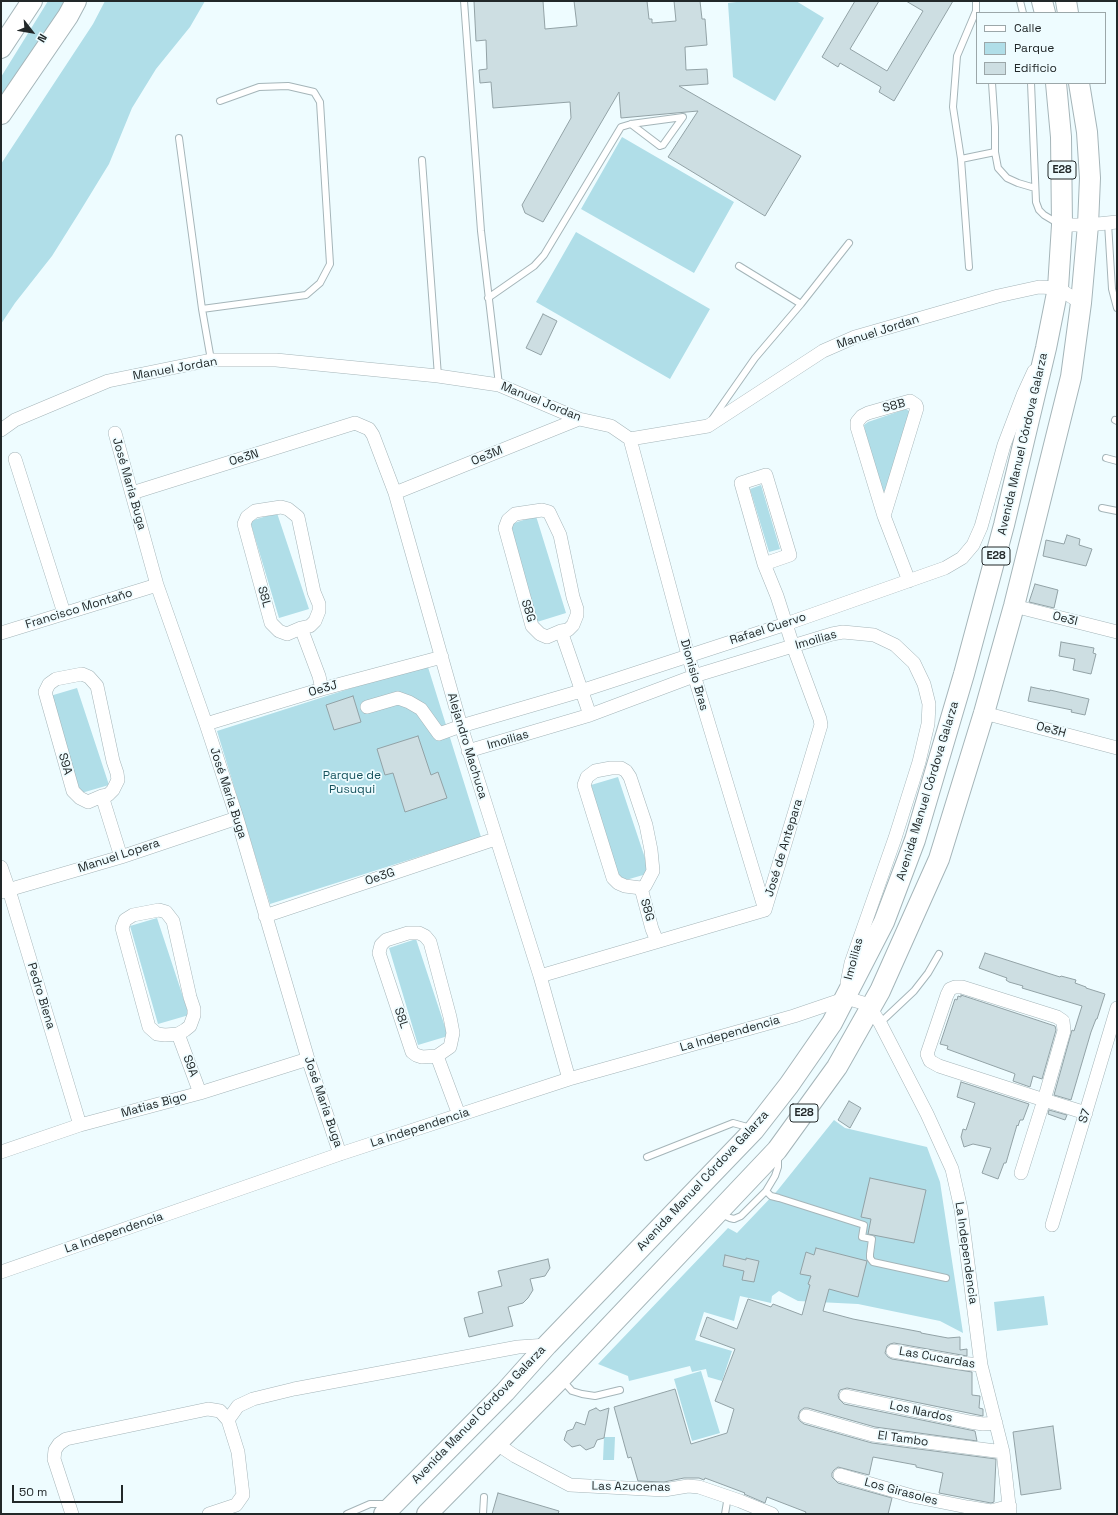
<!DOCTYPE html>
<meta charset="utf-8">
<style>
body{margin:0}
#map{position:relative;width:1118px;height:1515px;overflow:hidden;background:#eefcff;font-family:"Space Grotesk",sans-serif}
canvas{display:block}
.frame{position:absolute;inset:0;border:2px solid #222829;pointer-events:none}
.legend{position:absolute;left:976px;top:12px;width:130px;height:72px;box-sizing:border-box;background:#eefcff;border:1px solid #9ca7a9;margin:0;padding:5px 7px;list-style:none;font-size:12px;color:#222829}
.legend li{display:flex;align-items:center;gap:8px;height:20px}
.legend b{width:20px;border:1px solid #9ca7a9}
.north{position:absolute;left:12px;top:12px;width:40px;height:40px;-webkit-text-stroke:3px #eefcff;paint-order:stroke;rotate:121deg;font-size:11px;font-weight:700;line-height:16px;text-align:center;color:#222829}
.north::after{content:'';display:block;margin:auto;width:14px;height:18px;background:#222829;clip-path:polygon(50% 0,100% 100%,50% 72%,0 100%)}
.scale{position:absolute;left:12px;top:1485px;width:111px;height:18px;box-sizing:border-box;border:2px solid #222829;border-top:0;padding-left:5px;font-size:12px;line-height:14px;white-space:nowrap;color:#222829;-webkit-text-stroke:3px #eefcff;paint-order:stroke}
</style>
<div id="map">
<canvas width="1118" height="1515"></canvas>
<div class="frame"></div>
<ul class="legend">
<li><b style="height:5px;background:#fff"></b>Calle</li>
<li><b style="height:11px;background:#b0dee8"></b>Parque</li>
<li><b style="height:11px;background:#cddee2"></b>Edificio</li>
</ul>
<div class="north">N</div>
<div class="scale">50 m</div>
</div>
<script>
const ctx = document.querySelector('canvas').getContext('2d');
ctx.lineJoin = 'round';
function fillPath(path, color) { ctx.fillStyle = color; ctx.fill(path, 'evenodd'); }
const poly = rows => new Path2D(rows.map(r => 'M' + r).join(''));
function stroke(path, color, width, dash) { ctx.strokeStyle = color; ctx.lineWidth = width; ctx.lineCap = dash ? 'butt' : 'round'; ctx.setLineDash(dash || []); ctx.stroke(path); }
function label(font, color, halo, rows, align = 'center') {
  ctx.font = font + ' "Space Grotesk",sans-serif'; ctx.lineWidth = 3.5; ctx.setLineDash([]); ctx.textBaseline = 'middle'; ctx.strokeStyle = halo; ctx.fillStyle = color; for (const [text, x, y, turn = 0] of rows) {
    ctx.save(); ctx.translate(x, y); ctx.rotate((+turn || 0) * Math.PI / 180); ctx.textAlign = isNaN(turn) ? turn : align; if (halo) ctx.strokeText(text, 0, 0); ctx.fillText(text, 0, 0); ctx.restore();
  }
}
fillPath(poly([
 [48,1,65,1,34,51,1,101,1,77],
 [105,1,205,1,190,27,156,69,132,108,109,164,79,213,52,256,15,303,1,324,1,164,93,24],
 [745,1,796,1,824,18,775,101,733,77,728,3],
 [622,137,734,202,694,273,581,209],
 [576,232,710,309,670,379,536,302],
 [906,409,909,411,909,415,885,491,883,491,865,432,864,425,868,422],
 [761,485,780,549,769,552,750,489],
 [277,513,309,609,279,618,250,521],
 [536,516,566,613,537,622,508,525],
 [427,664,481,837,270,904,217,731],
 [77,688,109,785,78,794,50,696],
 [618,777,650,873,619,882,591,785],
 [157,918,189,1015,158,1024,130,926],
 [416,939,448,1036,418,1045,389,948],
 [834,1120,845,1128,927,1147,940,1182,963,1333,940,1321,858,1304,798,1301,779,1291,772,1296,771,1303,740,1296,734,1321,704,1312,695,1340,732,1351,722,1381,708,1377,706,1369,692,1372,690,1366,629,1381,628,1376,598,1364,728,1228,737,1233,777,1191],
 [1044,1296,1048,1325,997,1331,994,1302],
 [701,1371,720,1433,692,1441,674,1379],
 [604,1437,615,1437,614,1460,603,1460]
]), '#b0dee8');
const building = poly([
 [474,1,543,1,545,29,577,26,574,1,647,1,649,19,652,19,652,23,676,21,674,1,700,1,702,19,705,19,707,45,685,47,686,70,707,69,708,84,679,86,801,156,765,216,668,157,698,111,621,118,619,92,543,222,525,213,522,205,571,118,570,102,493,108,491,82,480,83,479,70,487,69,486,40,476,41,474,1],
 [855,1,879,1,850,49,887,71,923,11,906,1,953,1,894,101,879,92,881,87,840,63,838,67,822,57,855,1],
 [543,314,557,321,541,355,526,348,543,314],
 [1067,535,1080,539,1079,545,1092,549,1086,566,1043,556,1046,540,1064,544,1067,535],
 [1035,584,1058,590,1054,608,1029,602,1035,584],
 [1061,642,1094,648,1093,653,1096,654,1091,674,1073,670,1075,659,1059,656,1061,642],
 [1031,687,1050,691,1050,690,1089,699,1085,715,1071,712,1072,710,1028,701,1031,687],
 [353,696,361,722,334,730,326,705,353,696],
 [418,736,431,775,438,772,447,798,405,812,393,773,385,775,377,749,418,736],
 [985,953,1060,977,1061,976,1076,980,1075,983,1086,987,1086,988,1105,994,1097,1019,1096,1019,1091,1032,1071,1100,1054,1095,1072,1030,1074,1031,1075,1028,1082,1006,1022,988,1023,986,1009,982,1006,980,1007,978,979,968,985,953],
 [961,995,1055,1026,1056,1030,1042,1079,1033,1076,1030,1087,1013,1081,1015,1074,1013,1073,947,1049,948,1046,940,1044,955,999,957,1000,958,996,961,997,961,995],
 [961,1082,1029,1104,1023,1120,1020,1120,1018,1126,1017,1125,1006,1163,1004,1163,998,1179,982,1173,991,1148,973,1144,964,1147,961,1137,963,1129,966,1130,975,1103,957,1097,961,1082],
 [849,1101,861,1108,850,1128,838,1120,849,1101],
 [1049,1110,1067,1115,1065,1120,1048,1114,1049,1110],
 [870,1178,926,1190,914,1243,868,1234,871,1219,861,1217,870,1178],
 [816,1248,867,1261,858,1297,829,1289,823,1311,853,1319,921,1332,921,1333,948,1338,960,1337,960,1350,967,1349,967,1356,894,1343,890,1344,887,1346,885,1353,888,1357,892,1359,972,1372,972,1395,980,1396,979,1408,983,1409,983,1416,847,1388,840,1390,838,1395,839,1399,844,1404,975,1431,977,1441,875,1427,808,1408,804,1408,800,1411,798,1418,800,1421,804,1424,872,1443,996,1459,994,1502,991,1503,939,1493,943,1473,916,1467,916,1465,873,1457,869,1475,838,1467,834,1470,832,1473,832,1477,838,1483,892,1498,888,1514,805,1514,806,1512,767,1497,765,1503,744,1494,745,1493,705,1478,704,1480,699,1478,684,1478,664,1482,638,1481,631,1457,628,1458,614,1407,675,1389,691,1444,727,1433,734,1409,715,1401,735,1349,700,1336,707,1317,737,1329,748,1299,771,1307,773,1304,802,1315,810,1285,808,1284,811,1276,800,1274,806,1252,814,1255,816,1248],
 [725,1255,746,1260,746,1258,759,1261,754,1282,742,1280,744,1271,723,1266,725,1255],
 [548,1259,550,1268,545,1276,530,1279,533,1290,528,1298,523,1303,508,1307,513,1326,469,1337,464,1318,483,1313,478,1292,502,1286,498,1271,548,1259],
 [596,1408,600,1411,609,1408,604,1438,597,1440,594,1447,586,1450,580,1445,572,1447,564,1440,567,1431,573,1429,576,1422,585,1425,589,1411,596,1408],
 [1053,1426,1061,1489,1021,1495,1013,1432,1053,1426],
 [498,1493,559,1511,558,1514,492,1514,498,1493]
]);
fillPath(building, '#cddee2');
stroke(building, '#92a2a6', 1);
const lane = poly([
 [464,1,481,231,499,385],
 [1020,1,1023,13],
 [992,83,995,127,995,152,998,168,1007,178,1018,183,1035,188],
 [1031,83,1036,202,1039,210,1044,215,1059,224],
 [179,138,202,309,211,360],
 [961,159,995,152],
 [422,160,438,376],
 [1108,223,1112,289,1117,308],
 [739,266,801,304],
 [969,267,961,159,953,107,957,56,976,11,976,1],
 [488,298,534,266,544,255,621,127,631,124,683,117,663,145,660,146,631,124],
 [202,309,306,295,320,283,330,264,320,102,314,92,288,86,259,87,220,101],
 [713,418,755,358,801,304,849,243],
 [1115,420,1117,421],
 [1106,458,1117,461],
 [1102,508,1117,511],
 [880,1023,914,991,928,973,939,954],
 [647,1157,733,1123,751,1128],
 [766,1191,771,1196,779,1198,864,1225,862,1237,872,1239,870,1254,870,1258,873,1262,946,1278],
 [721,1214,730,1218,734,1219,741,1216,766,1191,775,1176,778,1167,778,1156],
 [563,1381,572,1391,582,1394,595,1396,620,1390],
 [347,1514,370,1504,388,1504],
 [483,1514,484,1497],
 [725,1514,728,1496]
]);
const street = poly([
 [1062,225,1088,225,1117,222],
 [1,430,15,420,108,381,211,360,276,360,438,376,499,385,579,419,611,426,630,439,708,426,823,351,855,337,998,296,1039,287,1058,288,1081,303],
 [115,433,157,585,206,724,237,818,308,1059,340,1154],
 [630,439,688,655,765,910],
 [15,459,64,613],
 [132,493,355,423,369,429,373,435,395,493,461,726,540,976,569,1079],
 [395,493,579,419],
 [884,516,917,408,916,405,910,401,868,413,862,416,857,422,857,427,884,516,909,581],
 [764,564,790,555,766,475,741,483,764,564,777,596,793,646,820,719,821,725,765,910],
 [1014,606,1117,632],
 [301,628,310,626,315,621,319,611,319,604,314,592,298,517,288,509,281,507,255,511,247,517,244,524,271,623,279,631,287,634,301,628,319,676,322,689],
 [561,631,568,630,573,625,577,615,577,609,573,597,560,535,549,512,542,510,515,514,508,520,505,528,532,626,540,634,547,637,561,631,590,715],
 [1,633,157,585],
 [367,707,398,698,409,702,421,709,439,734,461,726,581,691,786,624,945,568,962,558,973,545,981,527,1004,445,1023,395,1034,371],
 [984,713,1117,748],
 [206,724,322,689,442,657],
 [468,751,590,715,694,676,832,634,843,632,874,635,895,645,914,663,924,684,929,704,928,724,919,762,895,838,851,963,847,983],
 [611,768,621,768,626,771,630,777,646,825,651,850,653,871,645,886,641,888,625,886,618,883,613,878,584,785,587,777,595,771,611,768],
 [102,796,108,795,113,790,118,780,117,773,113,761,97,686,89,677,82,674,56,679,49,684,45,692,73,791,80,798,88,802,102,796,121,857],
 [1,867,9,890,80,1125],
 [641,888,652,929,657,941],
 [1,892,121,857,237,818],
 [265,916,495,839],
 [540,976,765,910],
 [178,1034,185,1030,190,1026,194,1015,194,1009,190,997,173,921,166,912,159,910,133,915,125,920,122,928,149,1027,157,1034,165,1035,178,1034,200,1093],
 [437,1056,450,1047,453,1033,450,1017,430,942,425,936,419,933,408,933,386,940,381,945,379,953,412,1052,416,1055,422,1057,437,1056,459,1115],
 [1,1152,80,1125,200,1093,308,1059],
 [1021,1173,1044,1100,1064,1031,1063,1021,1057,1017,962,987,955,987,950,989,947,995,927,1054,930,1061,939,1066,1044,1100,1086,1113],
 [1052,1225,1117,1008],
 [1,1272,340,1154,569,1079,794,1016,844,999,853,1000,863,1003,871,1009,880,1023,927,1114,952,1169,961,1209,981,1365,1003,1452,1010,1514],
 [893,1351,960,1363,981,1365],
 [846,1396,970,1422,983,1424,996,1423],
 [806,1416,873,1435,1003,1452],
 [497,1444,515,1456,570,1485,664,1490,688,1486,699,1487,740,1501,772,1514],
 [840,1475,912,1496,967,1507,991,1511,1010,1506],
 [72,1514,54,1459,55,1450,59,1444,66,1439,208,1409,220,1411,228,1420],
 [209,1514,236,1505,243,1495,238,1452,228,1420,238,1406,253,1399,294,1389,518,1347,547,1345]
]);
const primary = poly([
 [1042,1,1045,13],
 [1066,1,1068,13],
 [1,48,32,1],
 [1,114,68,16,76,1],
 [384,1514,505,1392,547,1345,754,1130,789,1085,832,1023,884,922,915,840,964,674,1004,525,1046,348,1058,288,1062,225,1061,137,1056,83],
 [427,1514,561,1378,777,1150,837,1067,880,991,939,859,984,713,1014,606,1071,377,1081,303,1088,225,1090,178,1087,132,1079,83]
]);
stroke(lane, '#a5b5b9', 8);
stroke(street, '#a5b5b9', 14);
stroke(primary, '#a5b5b9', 22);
stroke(lane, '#fff', 6);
stroke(street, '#fff', 13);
stroke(primary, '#fff', 20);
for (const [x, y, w] of [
 [1062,170,28],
 [996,556,28],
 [804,1113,28]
]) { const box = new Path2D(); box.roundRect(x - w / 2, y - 9, w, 18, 3); ctx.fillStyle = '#eefcff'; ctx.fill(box); stroke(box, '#222829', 1); }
label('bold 11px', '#222829', null, [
 ["E28",1062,170],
 ["E28",996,556],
 ["E28",804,1113]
]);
label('12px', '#222829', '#eefcff', [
 ["Manuel Jordan",878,332,-18],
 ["Manuel Jordan",175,369,-10],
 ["Manuel Jordan",541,402,22],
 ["S8B",894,406,-15],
 ["Avenida Manuel Córdova Galarza",1023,444,-77],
 ["Oe3M",487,456,-22],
 ["Oe3N",244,458,-17],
 ["José Maria Buga",129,484,74],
 ["S8L",264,597,75],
 ["Francisco Montaño",79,609,-17],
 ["S8G",528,611,73],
 ["Oe3I",1065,619,14],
 ["Rafael Cuervo",768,629,-18],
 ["Imoilias",816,640,-16],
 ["Dionisio Bras",694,675,74],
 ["Oe3J",323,689,-16],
 ["Oe3H",1051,730,15],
 ["Imoilias",508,740,-16],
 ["Alejandro Machuca",467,746,73],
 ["S9A",65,764,74],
 ["Avenida Manuel Córdova Galarza",928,791,-73],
 ["José Maria Buga",228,793,72],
 ["José de Antepara",784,848,-73],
 ["Manuel Lopera",119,856,-18],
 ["Oe3G",380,877,-19],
 ["S8G",647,910,74],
 ["Imoilias",854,959,-75],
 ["Pedro Biena",41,996,73],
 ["S8L",401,1018,71],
 ["La Independencia",730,1034,-16],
 ["S9A",190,1066,70],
 ["José Maria Buga",323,1102,71],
 ["Matias Bigo",154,1105,-15],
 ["S7",1085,1116,-73],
 ["La Independencia",420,1128,-18],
 ["Avenida Manuel Córdova Galarza",703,1181,-47],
 ["La Independencia",114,1233,-19],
 ["La Independencia",966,1253,82],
 ["Las Cucardas",937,1358,10],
 ["Los Nardos",921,1412,12],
 ["Avenida Manuel Córdova Galarza",479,1415,-46],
 ["El Tambo",903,1439,8],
 ["Las Azucenas",631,1487,1],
 ["Los Girasoles",901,1492,15]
]);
label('12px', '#17535e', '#eefcff', [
 ["Parque de",352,776],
 ["Pusuqui",352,790]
]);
</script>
